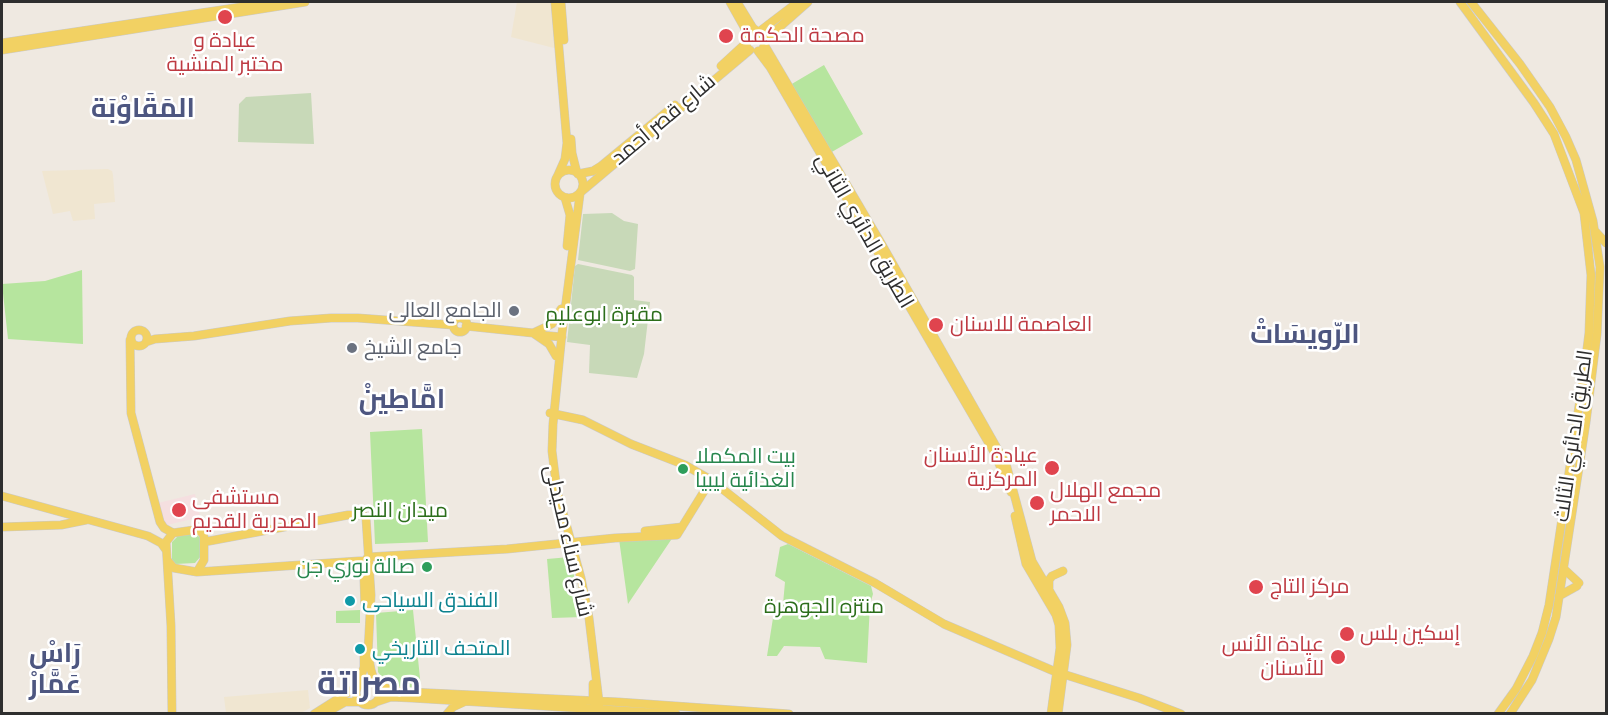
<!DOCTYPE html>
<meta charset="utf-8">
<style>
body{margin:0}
#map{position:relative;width:1608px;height:715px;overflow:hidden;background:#efe9e1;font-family:Manrope,sans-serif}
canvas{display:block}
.frame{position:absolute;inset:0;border:3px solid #2e2e2e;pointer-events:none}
</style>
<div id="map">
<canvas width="1608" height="715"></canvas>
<div class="frame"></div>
</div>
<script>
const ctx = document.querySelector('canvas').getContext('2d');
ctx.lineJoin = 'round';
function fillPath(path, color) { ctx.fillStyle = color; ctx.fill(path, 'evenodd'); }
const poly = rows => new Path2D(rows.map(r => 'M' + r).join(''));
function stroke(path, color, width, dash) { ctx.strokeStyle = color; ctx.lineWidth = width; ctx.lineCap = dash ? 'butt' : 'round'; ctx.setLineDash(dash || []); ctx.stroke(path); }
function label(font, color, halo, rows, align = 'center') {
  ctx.font = font + ' Manrope,Cairo,sans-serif'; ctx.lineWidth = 5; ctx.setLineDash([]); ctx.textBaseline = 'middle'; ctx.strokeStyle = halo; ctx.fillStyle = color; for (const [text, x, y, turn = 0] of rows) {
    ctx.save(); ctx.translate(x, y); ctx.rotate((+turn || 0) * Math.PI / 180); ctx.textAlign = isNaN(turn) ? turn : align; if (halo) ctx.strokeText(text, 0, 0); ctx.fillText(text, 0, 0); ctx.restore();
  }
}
fillPath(poly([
 [517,2,552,2,558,49,511,37],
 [108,169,112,171,113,175,115,202,94,204,95,219,73,221,70,211,53,214,42,171],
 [308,690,310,708,301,713,226,713,224,697]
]), '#f0e6d1');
fillPath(poly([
 [195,494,200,517,163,526,158,503]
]), '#f5dfe0');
fillPath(poly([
 [824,65,863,134,830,153,790,85],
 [82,270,83,344,8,339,2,284,45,281],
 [422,429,428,542,375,544,370,432],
 [195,534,201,538,201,556,195,563,175,564,172,562,172,542,178,536],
 [675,534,628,604,619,539],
 [788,544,871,586,873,594,870,604,867,663,825,659,820,647,784,646,777,656,767,656,773,618,782,615,785,582,775,576,780,547],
 [570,557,583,617,552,618,547,559],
 [360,610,360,623,336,623,336,611],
 [413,610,421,688,393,686,384,680,378,672,376,613]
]), '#b6e59e');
fillPath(poly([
 [311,93,314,144,238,142,239,104,246,97],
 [612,213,624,221,638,224,635,269,630,271,578,260,583,214],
 [578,264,632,275,634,277,634,300,650,302,644,354,637,378,589,373,590,345,567,342,575,266]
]), '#c8d9b8');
const major = poly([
 [555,2,567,143,565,159,557,177],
 [561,2,564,40],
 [730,2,748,34],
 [737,2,753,28,765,37,766,42,763,48],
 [1460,2,1534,103,1554,134,1584,213,1591,275,1589,333,1584,373,1549,605,1542,633,1533,656,1516,689,1498,714],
 [1471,2,1520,64,1550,107,1566,137,1576,160,1593,221,1600,267,1597,334,1586,422,1556,617,1549,639,1532,680,1510,714],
 [760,31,798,2],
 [766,39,808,2],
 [2,43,274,2],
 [765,46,881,243,1006,464,1032,561,1059,607,1065,623,1067,645,1058,714],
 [747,47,746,43,747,36,756,31],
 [2,50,305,2],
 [758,51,770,67,994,452,1011,492],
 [721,66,746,43],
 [571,139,572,153,577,173],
 '555 184a14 14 0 1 1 28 0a14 14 0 1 1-28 0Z',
 [578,174,593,171,601,166,675,105],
 [581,192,750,50],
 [580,194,562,333,553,424,552,451,557,491,581,578,589,618,599,702,599,714],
 [565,198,570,215,567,246],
 [1595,231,1606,243],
 '453 325a7 7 0 1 1 14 0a7 7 0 1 1-14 0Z',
 [466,326,533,333,549,344,556,356],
 '131 338a8 8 0 1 1 16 0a8 8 0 1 1-16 0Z',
 [533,333,552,324,561,309],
 [539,335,562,337],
 [130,340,131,413,160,522,164,528,173,533],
 [146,342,155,339,194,336,290,321,331,318,358,318,453,325],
 [550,413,583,420,631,444,685,465,711,480,782,536,875,583,944,624,1056,672],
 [2,496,148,536,161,543,166,550],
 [1015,516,1026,564,1056,615,1059,625,1060,648,1051,714],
 [2,527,61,525,86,520],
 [645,531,682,527],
 [204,542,348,515,363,515,366,518,371,595,368,653,371,670,375,683],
 [368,557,507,549,615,538,677,535,711,480],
 [168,561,174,568,197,572,204,560,204,537,202,532,194,530,173,533,166,542,171,626,172,714],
 [1564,569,1579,583],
 [197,572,359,561,365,561,368,557],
 [364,578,365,608],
 [1049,588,1049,580,1052,576,1063,571],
 [1559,596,1577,586],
 [1063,674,1139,698,1181,714],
 '356 693a12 12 0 1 1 24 0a12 12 0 1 1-24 0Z',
 [359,684,364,667,364,653],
 [377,684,391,690,409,692,618,702,789,714],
 [593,684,593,714],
 [376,702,391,697,412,698,676,714],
 [314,714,358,686],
 [324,714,345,702,360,702],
 [447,714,453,707,466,701]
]);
stroke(major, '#c9c9c9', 9);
stroke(major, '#f2d163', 8);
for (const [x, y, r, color] of [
 [225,17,8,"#e0444e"],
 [726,36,8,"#e0444e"],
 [514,311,6,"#6b7280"],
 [936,325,8,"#e0444e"],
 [352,348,6,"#6b7280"],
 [1052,468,8,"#e0444e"],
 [683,469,6,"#2e9e5b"],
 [1037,503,8,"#e0444e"],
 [179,510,8,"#e0444e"],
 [427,567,6,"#2e9e5b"],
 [1256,587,8,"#e0444e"],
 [350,601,6,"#0f9aa8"],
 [1347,634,8,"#e0444e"],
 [360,649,6,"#0f9aa8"],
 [1338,657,8,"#e0444e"]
]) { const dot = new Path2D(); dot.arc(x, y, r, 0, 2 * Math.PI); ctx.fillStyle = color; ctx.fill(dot); stroke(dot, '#fff', 2); }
label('21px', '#be3a42', '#fff', [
 ["مصحة الحكمة",740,36],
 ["عيادة و",225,41,"center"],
 ["مختبر المنشية",225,65,"center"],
 ["العاصمة للاسنان",950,325],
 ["عيادة الأسنان",1038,456,"right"],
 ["المركزية",1038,480,"right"],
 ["مجمع الهلال",1050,491],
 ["الاحمر",1050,515],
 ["مستشفى",192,498],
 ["الصدرية القديم",192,522],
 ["مركز التاج",1270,587],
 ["إسكين بلس",1360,634],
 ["عيادة الأنس",1324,645,"right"],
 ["للأسنان",1324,669,"right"]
], 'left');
label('21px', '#2e2e2e', '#fff', [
 ["شارع قصر أحمد",664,120,-40],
 ["الطريق الدائري الثاني",864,231,60],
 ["الطريق الدائري الثالث",1574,436,-82],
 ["شارع سناء محيدلى",568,541,77]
]);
label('21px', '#5b616d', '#fff', [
 ["الجامع العالى",502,311],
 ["جامع الشيخ",364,348,"left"]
], 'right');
label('21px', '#2c6e1b', '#fff', [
 ["مقبرة ابوعليم",604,315],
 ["ميدان النصر",400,511],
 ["منتزه الجوهرة",824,607]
]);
label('21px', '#27864d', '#fff', [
 ["بيت المكملا",695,457],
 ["الغذائية ليبيا",695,481],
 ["صالة نوري جن",415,567,"right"]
], 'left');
label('21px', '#0d838f', '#fff', [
 ["الفندق السياحى",362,601],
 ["المتحف التاريخي",372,649]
], 'left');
label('bold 27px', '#4d5680', '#fff', [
 ["المَقَاوْبَة",143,109],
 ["الرّويسَاتْ",1305,335],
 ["امَّاطِينْ",402,400],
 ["رَاسْ",55,654],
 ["عَمَّارْ",55,685]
]);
label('bold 33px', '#4d5680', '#fff', [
 ["مصراتة",369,685]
]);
</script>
